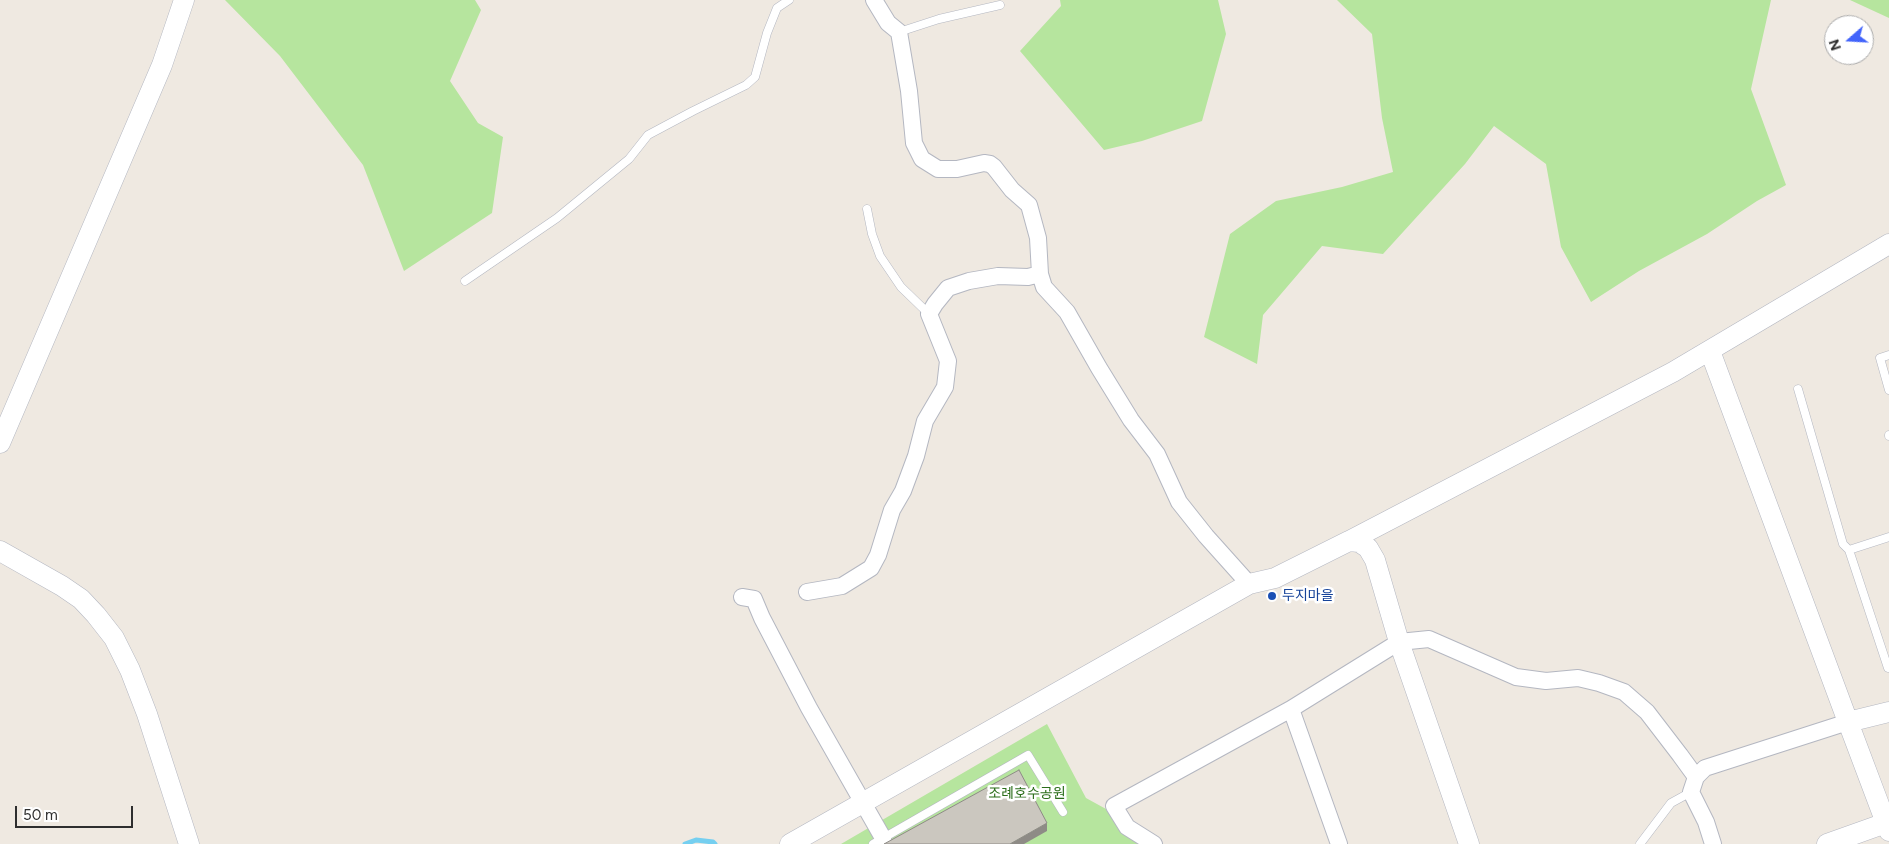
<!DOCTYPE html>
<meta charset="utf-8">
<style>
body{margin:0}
#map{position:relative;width:1889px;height:844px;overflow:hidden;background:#efe9e1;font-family:Figtree,sans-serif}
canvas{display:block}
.north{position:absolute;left:1824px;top:15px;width:50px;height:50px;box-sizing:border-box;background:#fff;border:1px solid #ababab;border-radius:50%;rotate:251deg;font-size:14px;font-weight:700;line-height:20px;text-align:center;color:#2e2e2e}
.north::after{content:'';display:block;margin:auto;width:18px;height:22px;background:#4264fb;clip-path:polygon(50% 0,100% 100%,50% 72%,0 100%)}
.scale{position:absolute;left:15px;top:806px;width:118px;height:22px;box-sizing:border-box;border:2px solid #2e2e2e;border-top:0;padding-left:6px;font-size:15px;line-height:18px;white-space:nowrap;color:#2e2e2e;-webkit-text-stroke:4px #fff;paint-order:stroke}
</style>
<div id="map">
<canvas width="1889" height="844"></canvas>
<div class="north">N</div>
<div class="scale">50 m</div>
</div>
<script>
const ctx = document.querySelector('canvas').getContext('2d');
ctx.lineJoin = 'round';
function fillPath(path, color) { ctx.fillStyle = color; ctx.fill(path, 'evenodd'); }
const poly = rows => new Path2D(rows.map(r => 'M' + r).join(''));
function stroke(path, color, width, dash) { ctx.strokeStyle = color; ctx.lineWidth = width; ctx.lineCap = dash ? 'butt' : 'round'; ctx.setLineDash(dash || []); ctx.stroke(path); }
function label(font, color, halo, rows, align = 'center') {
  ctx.font = font + ' Figtree,"Noto Sans KR",sans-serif'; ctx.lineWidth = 5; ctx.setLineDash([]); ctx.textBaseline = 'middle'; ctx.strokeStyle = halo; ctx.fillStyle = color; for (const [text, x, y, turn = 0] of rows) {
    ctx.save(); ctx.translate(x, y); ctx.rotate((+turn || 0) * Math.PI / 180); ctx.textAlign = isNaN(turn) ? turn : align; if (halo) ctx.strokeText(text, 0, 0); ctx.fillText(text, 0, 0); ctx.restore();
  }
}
fillPath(poly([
 [225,0,475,0,481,10,450,81,478,123,503,137,492,213,404,271,363,165,280,56],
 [1060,0,1218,0,1226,34,1202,121,1142,141,1104,150,1020,51,1061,6],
 [1337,0,1771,0,1751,89,1786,185,1757,201,1707,234,1639,271,1591,302,1561,247,1546,164,1494,126,1465,164,1383,254,1322,246,1263,315,1257,364,1204,337,1230,234,1276,201,1342,187,1393,172,1382,118,1372,34],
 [1850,0,1889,0,1889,18],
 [1047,724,1086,798,1106,809,1119,826,1154,844,841,844]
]), '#b6e59e');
stroke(poly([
 [685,844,696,840,713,842,715,844]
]), '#75cff0', 5);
const service = poly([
 [899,32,939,19,1000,5],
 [867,209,872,234,880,256,901,287,929,314],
 [465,281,557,218,629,159,648,135,693,111,746,85,755,77,767,33,777,8,789,0],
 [1889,355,1880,358,1889,390],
 [1798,389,1843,544,1849,550,1888,668],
 [1889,435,1889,436],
 [1849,550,1889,537],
 [873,844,1028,755,1063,812],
 [1640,844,1671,803,1691,792]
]);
const minor = poly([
 [874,0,888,23,899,32,909,91,914,143,922,159,938,169,957,169,984,163,990,164,994,167,1012,190,1029,205,1038,238,1040,274],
 [807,592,842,586,871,568,878,555,892,510,903,491,916,456,925,421,945,387,948,361,929,314,935,304,948,288,969,281,998,276,1028,277,1040,274,1044,287,1067,312,1099,368,1131,420,1157,454,1179,502,1206,536,1249,584],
 [742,597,754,599,762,618,809,708,883,838],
 [1291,709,1339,844],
 [1154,844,1127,827,1114,806,1291,709,1399,642,1429,639,1516,677,1546,681,1578,678,1599,683,1624,692,1647,712,1680,755,1696,777],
 [1713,844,1706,822,1691,792,1696,777,1705,768,1848,722]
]);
const tertiary = poly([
 [1710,351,1848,722],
 [0,443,162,65,184,0],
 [1349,541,1673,372,1889,244],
 [0,551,62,586,81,599,96,615,114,638,130,670,147,714,189,844],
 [1889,712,1848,722,1889,831],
 [790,844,1249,584,1275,578,1349,541,1359,542,1368,548,1375,560,1399,642,1469,844],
 [1827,844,1886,823]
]);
stroke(service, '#b4b7c1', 9);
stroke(minor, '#b4b7c1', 18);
stroke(tertiary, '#b4b7c1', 21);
stroke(service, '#fff', 8);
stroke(minor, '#fff', 16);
stroke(tertiary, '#fff', 20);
fillPath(poly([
 [1047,823,1047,831,1024,844,1010,844]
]), '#8e8b86');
const building = poly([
 [1019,770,1047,823,1010,844,884,844,1019,770]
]);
fillPath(building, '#cbc7bf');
stroke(building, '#8e8b86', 1);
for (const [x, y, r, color] of [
 [1272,596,5,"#1a4fb4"]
]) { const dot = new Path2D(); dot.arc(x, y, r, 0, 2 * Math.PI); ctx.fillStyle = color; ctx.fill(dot); stroke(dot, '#fff', 2); }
label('14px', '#164399', '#fff', [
 ["두지마을",1282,596]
], 'left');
label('14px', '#2c6e1b', '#fff', [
 ["조례호수공원",1027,794]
]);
</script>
